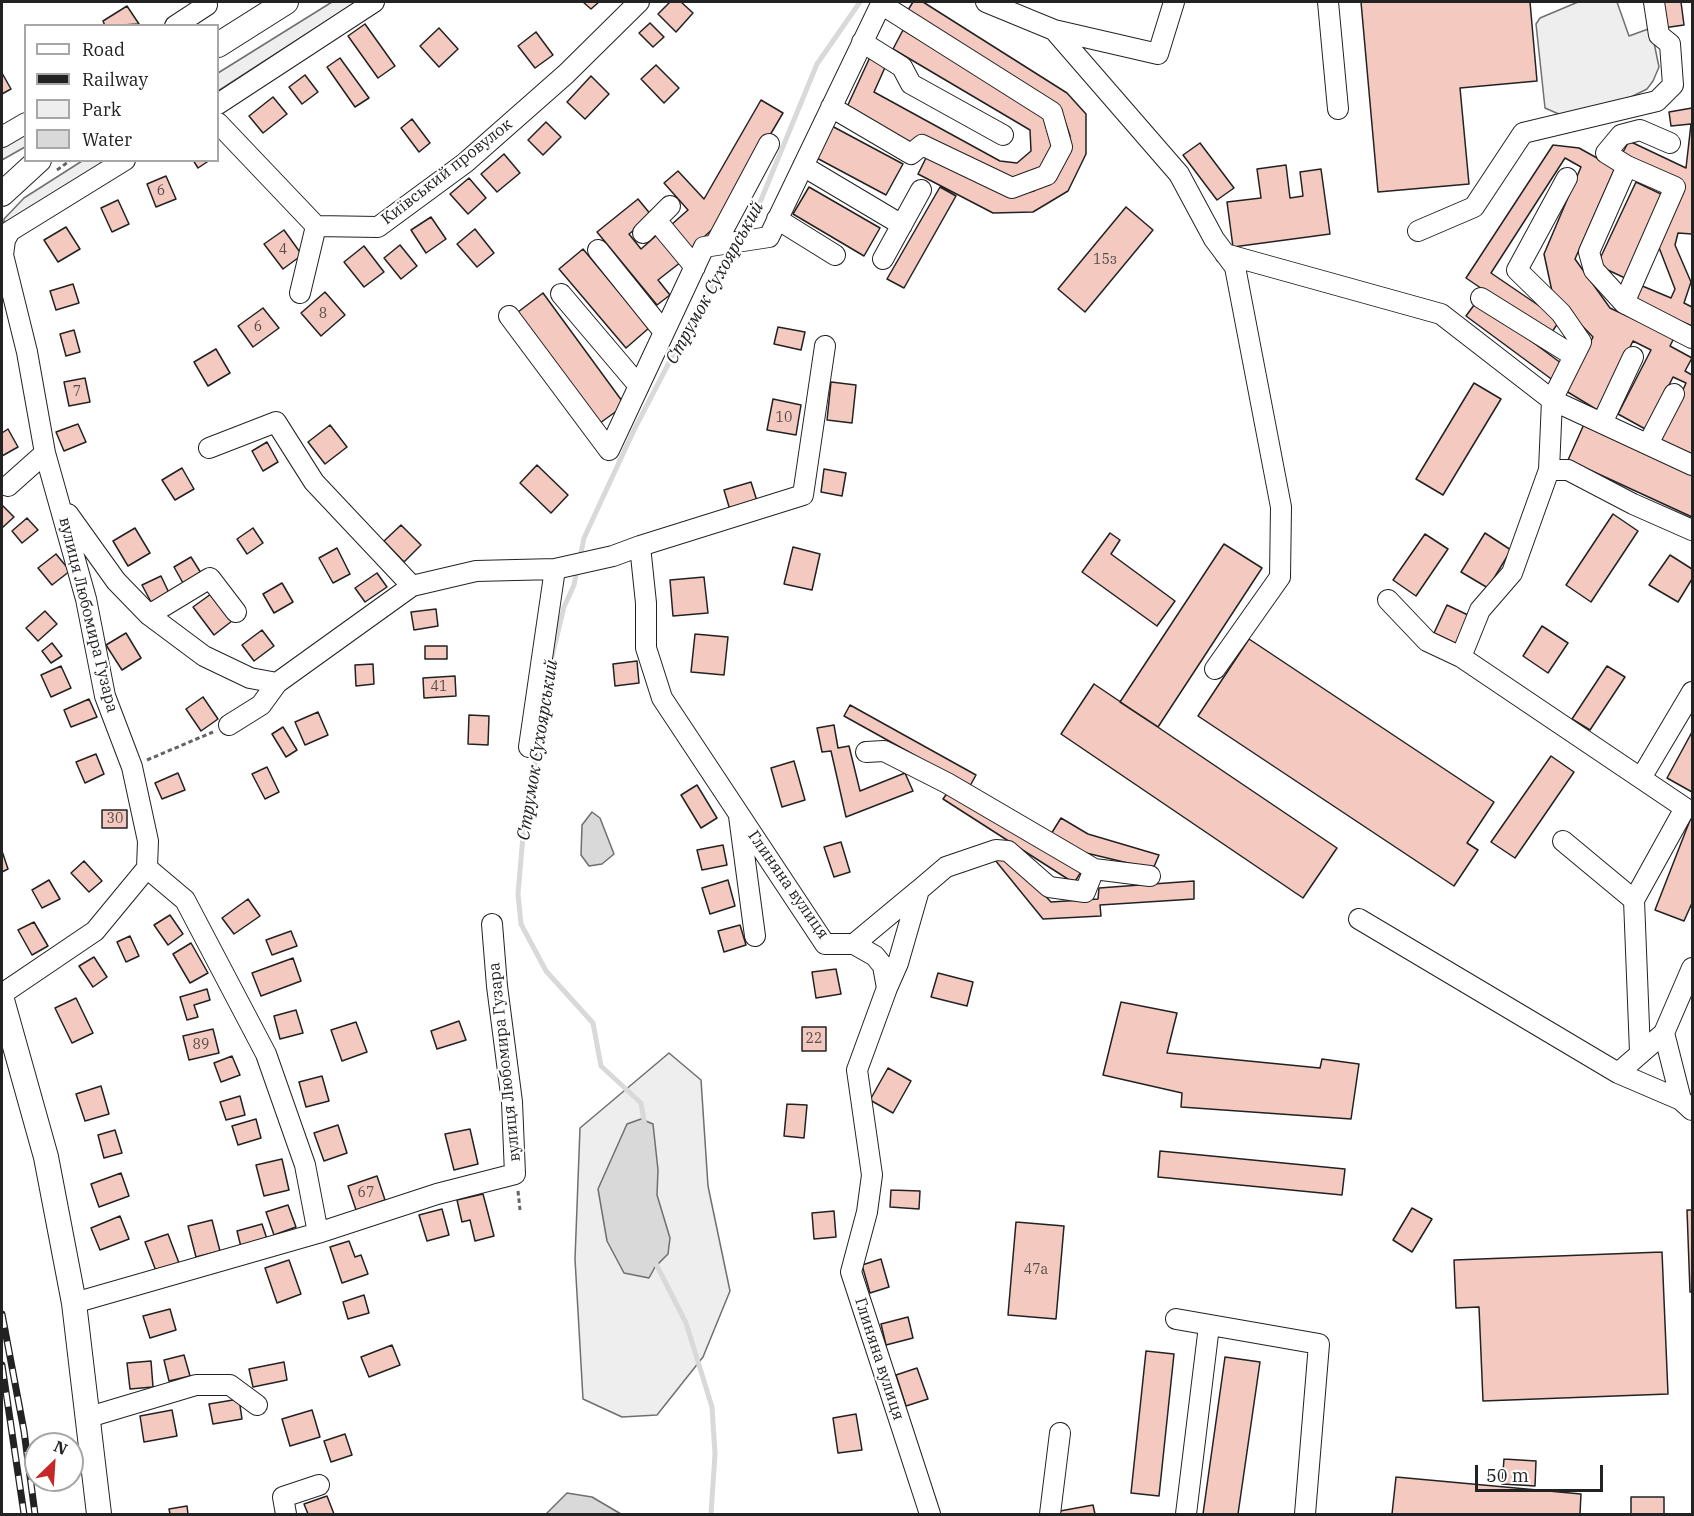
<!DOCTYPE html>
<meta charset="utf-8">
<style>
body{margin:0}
#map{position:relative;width:1694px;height:1516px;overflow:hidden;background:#fff;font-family:"IBM Plex Serif",serif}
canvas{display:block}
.frame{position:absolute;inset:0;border:3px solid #222;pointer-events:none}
.legend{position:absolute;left:24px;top:24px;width:195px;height:138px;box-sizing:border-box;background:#fff;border:2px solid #a7a7a7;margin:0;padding:8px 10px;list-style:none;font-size:18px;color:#222}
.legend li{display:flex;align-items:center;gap:12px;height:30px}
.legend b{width:30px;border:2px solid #a7a7a7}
.north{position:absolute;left:24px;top:1432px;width:60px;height:60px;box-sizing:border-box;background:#fff;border:2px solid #a7a7a7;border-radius:50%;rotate:25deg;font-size:16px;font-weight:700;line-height:24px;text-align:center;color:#222}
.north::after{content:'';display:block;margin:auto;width:21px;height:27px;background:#c62828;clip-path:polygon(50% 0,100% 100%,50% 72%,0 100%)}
.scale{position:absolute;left:1475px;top:1465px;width:128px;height:27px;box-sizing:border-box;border:3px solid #222;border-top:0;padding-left:8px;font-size:18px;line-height:21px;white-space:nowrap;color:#222;-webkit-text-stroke:4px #fff;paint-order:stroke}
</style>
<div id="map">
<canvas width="1694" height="1516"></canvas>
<div class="frame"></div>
<ul class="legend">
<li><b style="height:8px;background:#fff"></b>Road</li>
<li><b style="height:8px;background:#222"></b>Railway</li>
<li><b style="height:16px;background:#eee"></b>Park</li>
<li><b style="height:16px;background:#d9d9d9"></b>Water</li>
</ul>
<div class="north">N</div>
<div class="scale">50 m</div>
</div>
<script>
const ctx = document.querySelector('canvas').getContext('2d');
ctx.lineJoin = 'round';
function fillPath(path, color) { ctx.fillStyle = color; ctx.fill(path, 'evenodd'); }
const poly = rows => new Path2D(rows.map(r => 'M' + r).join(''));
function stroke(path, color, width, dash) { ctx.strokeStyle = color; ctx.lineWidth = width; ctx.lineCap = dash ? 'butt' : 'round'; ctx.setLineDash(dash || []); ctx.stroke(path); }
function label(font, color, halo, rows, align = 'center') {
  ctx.font = font + ' "IBM Plex Serif",serif'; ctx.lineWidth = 4.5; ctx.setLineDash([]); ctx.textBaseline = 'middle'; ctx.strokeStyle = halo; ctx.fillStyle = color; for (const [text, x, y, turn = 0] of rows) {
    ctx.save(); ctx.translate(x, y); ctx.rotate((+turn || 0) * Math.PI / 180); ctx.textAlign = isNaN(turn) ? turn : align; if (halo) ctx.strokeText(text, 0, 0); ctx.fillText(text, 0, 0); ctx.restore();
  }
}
const green = poly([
 [332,2,356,2,218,91,218,73,332,2],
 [1578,2,1617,2,1629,36,1651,28,1659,67,1653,81,1647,89,1623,101,1561,115,1545,108,1536,24,1540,18,1578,2],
 [25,129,25,147,2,160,2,141,25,129],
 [82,161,109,161,4,226,4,219,24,198,82,161],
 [669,1053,701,1080,708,1186,730,1291,703,1357,657,1415,622,1417,583,1399,575,1259,580,1128,669,1053]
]);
fillPath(green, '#eee');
stroke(green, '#6f6f6f', 1.5);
const water = poly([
 [592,812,600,818,614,854,602,864,589,866,581,855,582,825,592,812],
 [641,1119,653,1124,658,1170,657,1195,670,1238,668,1254,655,1267,649,1278,624,1273,607,1241,598,1189,627,1124,641,1119],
 [567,1493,592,1497,621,1514,546,1514,567,1493]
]);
fillPath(water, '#d9d9d9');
stroke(water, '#6f6f6f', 1.5);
stroke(poly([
 [744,236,756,212,817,64,860,2],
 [580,558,584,538,635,428,700,303,729,264,738,247],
 [551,661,564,607,574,585,577,570],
 [538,748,525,813,518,894,521,924,546,971,593,1023,601,1066,641,1103,645,1126],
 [654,1260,686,1323,712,1407,715,1454,711,1514]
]), '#d9d9d9', 5);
const building = poly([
 [583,2,599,2,591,9,583,2],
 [670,2,681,2,693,13,676,32,658,14,670,2],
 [913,2,923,2,1067,93,1086,114,1086,154,1068,191,1033,212,993,213,918,174,928,154,1010,196,1034,191,1052,178,1067,159,1070,136,1060,107,908,10,913,2],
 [1361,2,1530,2,1537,81,1460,88,1469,184,1378,192,1361,2],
 [1659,2,1681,2,1684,25,1663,28,1659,2],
 [127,6,139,24,105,26,103,21,127,6],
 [650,23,664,37,653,47,639,33,650,23],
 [365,24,395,66,378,78,348,36,365,24],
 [439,28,458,49,439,67,420,46,439,28],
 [903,30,1046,115,1052,144,1042,170,1012,181,905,144,847,107,871,55,887,63,874,92,1000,161,1017,163,1031,151,1030,130,893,49,903,30],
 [536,32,553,55,535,68,518,46,536,32],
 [340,58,369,98,355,107,327,67,340,58],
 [656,65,679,88,664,103,641,79,656,65],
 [2,73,11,89,2,94,2,73],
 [305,75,318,92,302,104,289,87,305,75],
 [591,76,609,94,585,119,567,102,591,76],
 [273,97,287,114,263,133,249,116,273,97],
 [761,100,783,113,717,225,692,248,671,225,688,210,664,183,678,171,704,199,761,100],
 [1692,108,1692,234,1678,233,1675,245,1691,282,1684,303,1692,307,1692,326,1634,301,1640,285,1671,298,1675,289,1658,245,1668,227,1682,182,1622,154,1629,141,1686,168,1691,124,1671,126,1669,112,1692,108],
 [412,119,430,143,419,152,401,128,412,119],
 [546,122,561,137,543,155,528,140,546,122],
 [830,125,903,164,886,195,813,156,830,125],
 [1200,143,1234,188,1217,200,1183,155,1200,143],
 [1553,145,1579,148,1615,168,1575,259,1610,308,1674,338,1670,346,1692,358,1685,371,1692,375,1692,457,1661,440,1686,383,1673,377,1647,430,1618,414,1651,350,1633,341,1599,411,1566,391,1593,337,1553,296,1544,254,1581,167,1565,158,1491,273,1560,320,1550,335,1466,278,1553,145],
 [504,154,520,173,497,192,481,174,504,154],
 [193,160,210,160,198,168,193,160],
 [1286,165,1290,198,1303,196,1300,172,1321,169,1330,234,1233,247,1227,202,1261,198,1257,169,1286,165],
 [166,176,176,199,156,207,147,184,166,176],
 [469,178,486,198,468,214,450,194,469,178],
 [1636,182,1663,195,1625,278,1597,265,1636,182],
 [809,187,880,228,864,256,793,214,809,187],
 [940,187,956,196,904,288,887,279,940,187],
 [638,199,652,216,629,234,641,249,658,234,681,262,658,280,670,295,657,305,597,232,638,199],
 [118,200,129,224,112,232,101,208,118,200],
 [1126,207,1153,230,1085,312,1058,289,1126,207],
 [431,217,446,239,426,253,411,230,431,217],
 [66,227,80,249,58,262,44,240,66,227],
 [475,229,494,253,477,267,457,244,475,229],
 [284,230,302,255,283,269,264,244,284,230],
 [400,245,417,266,401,279,384,258,400,245],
 [364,246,384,272,364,287,344,262,364,246],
 [583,249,649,328,626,348,559,269,583,249],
 [73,284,79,303,56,310,50,291,73,284],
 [325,292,345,315,321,336,301,313,325,292],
 [543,293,625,405,600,423,518,312,543,293],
 [1477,301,1565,366,1554,381,1466,316,1477,301],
 [263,308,279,328,253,347,238,326,263,308],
 [778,327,805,332,801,350,774,344,778,327],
 [74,330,80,352,66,356,60,334,74,330],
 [216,349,230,373,208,386,194,362,216,349],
 [85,378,90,402,69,406,64,382,85,378],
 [831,382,856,385,852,423,827,420,831,382],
 [1474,383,1501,399,1443,495,1416,479,1474,383],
 [773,399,801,405,796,435,767,430,773,399],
 [1585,422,1692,472,1692,517,1568,460,1585,422],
 [78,424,86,442,64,451,56,432,78,424],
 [330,425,347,447,325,464,308,442,330,425],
 [8,429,18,447,2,456,2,433,8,429],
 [267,442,278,462,263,471,252,451,267,442],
 [537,465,568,495,551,513,520,483,537,465],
 [182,468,194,489,175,500,162,480,182,468],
 [824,469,846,473,842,496,821,492,824,469],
 [751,482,757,501,730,510,724,490,751,482],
 [3,506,14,517,2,528,2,507,3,506],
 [1613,514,1638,531,1591,602,1566,585,1613,514],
 [27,518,38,530,22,543,12,531,27,518],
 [401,525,421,545,404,562,384,541,401,525],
 [135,528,150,553,128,566,113,541,135,528],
 [253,528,263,543,247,554,237,539,253,528],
 [1110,533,1120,540,1111,554,1175,601,1157,626,1082,572,1110,533],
 [1485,533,1511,550,1488,588,1461,572,1485,533],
 [1425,534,1448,549,1416,596,1393,580,1425,534],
 [1224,544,1262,568,1158,727,1120,702,1224,544],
 [793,547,820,554,812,590,784,584,793,547],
 [337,548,350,574,333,583,319,558,337,548],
 [56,554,70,571,52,585,38,568,56,554],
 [1670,555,1692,569,1692,579,1678,602,1649,585,1670,555],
 [191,557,201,573,183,583,174,567,191,557],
 [377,573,387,587,365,602,355,588,377,573],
 [161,576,170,595,152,604,142,585,161,576],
 [704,577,708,613,673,616,670,580,704,577],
 [282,583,293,602,274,613,263,594,282,583],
 [211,594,232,621,214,635,193,607,211,594],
 [1447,605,1470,616,1457,644,1434,633,1447,605],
 [436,609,438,626,414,630,411,612,436,609],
 [45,611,57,624,38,641,26,628,45,611],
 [1542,626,1568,643,1548,673,1523,656,1542,626],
 [262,630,274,646,254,661,242,645,262,630],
 [126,633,141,658,122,670,106,645,126,633],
 [695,634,728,637,724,675,691,672,695,634],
 [1249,639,1494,802,1467,843,1478,850,1454,886,1198,716,1249,639],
 [52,643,62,656,51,663,42,651,52,643],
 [425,646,447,646,447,659,425,659,425,646],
 [637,661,639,683,615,686,613,664,637,661],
 [373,664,374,684,356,686,355,665,373,664],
 [61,666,71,688,51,697,41,675,61,666],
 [1607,666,1625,677,1590,730,1572,719,1607,666],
 [455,676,456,696,424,698,423,678,455,676],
 [1094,684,1337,848,1303,898,1061,734,1094,684],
 [203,697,218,719,201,731,186,709,203,697],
 [89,699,97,717,71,727,64,710,89,699],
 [850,705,976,775,970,786,844,716,850,705],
 [318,712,328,735,305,745,295,722,318,712],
 [469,715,489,716,488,745,468,744,469,715],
 [834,725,838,748,849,746,860,791,905,773,913,791,846,817,831,751,822,752,817,728,834,725],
 [283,727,297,750,286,757,272,734,283,727],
 [1692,732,1692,792,1667,778,1692,732],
 [96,754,104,774,85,783,76,762,96,754],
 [1551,756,1574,772,1515,858,1491,842,1551,756],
 [794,761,805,800,782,807,771,768,794,761],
 [267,767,279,792,265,799,252,774,267,767],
 [178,773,185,790,162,799,155,783,178,773],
 [697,785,717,818,701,828,681,795,697,785],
 [950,789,1081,872,1074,883,943,799,950,789],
 [102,810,127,810,127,828,102,828,102,810],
 [1692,815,1692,903,1684,921,1655,910,1692,815],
 [1061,818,1088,834,1159,855,1153,869,1082,852,1051,834,1061,818],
 [841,842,850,872,834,877,824,847,841,842],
 [723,845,727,865,702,870,697,850,723,845],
 [2,851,8,869,2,872,2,851],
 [1006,854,1051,902,1098,899,1099,888,1194,881,1194,899,1100,905,1101,916,1043,919,995,860,1006,854],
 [84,861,102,881,89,892,71,873,84,861],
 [49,880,60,899,42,908,32,890,49,880],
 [728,880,735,906,710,914,702,888,728,880],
 [248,899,260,916,234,934,222,918,248,899],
 [170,915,183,934,168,945,154,925,170,915],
 [34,922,48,946,32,955,18,930,34,922],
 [740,925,746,945,724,952,718,931,740,925],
 [291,931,297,946,272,955,266,940,291,931],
 [130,936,139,956,126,962,117,942,130,936],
 [191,943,208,973,190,983,173,954,191,943],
 [94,957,107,977,93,987,79,966,94,957],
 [293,958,301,981,261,996,252,973,293,958],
 [836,969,841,994,816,998,812,972,836,969],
 [938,973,973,982,967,1006,931,997,938,973],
 [207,989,210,1000,194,1005,198,1017,187,1020,180,997,207,989],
 [76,998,93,1033,72,1043,55,1008,76,998],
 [1121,1002,1177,1013,1167,1053,1320,1068,1322,1059,1359,1064,1351,1119,1181,1107,1182,1093,1103,1075,1121,1002],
 [296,1010,303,1033,280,1039,274,1016,296,1010],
 [459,1021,466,1040,437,1049,431,1031,459,1021],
 [356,1022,367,1052,342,1061,331,1030,356,1022],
 [802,1027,826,1027,826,1051,802,1051,802,1027],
 [213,1029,219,1053,189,1060,183,1036,213,1029],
 [232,1056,240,1075,221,1082,214,1063,232,1056],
 [888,1068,911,1081,893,1113,870,1100,888,1068],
 [322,1076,329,1101,306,1107,299,1082,322,1076],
 [101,1086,109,1114,85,1121,76,1094,101,1086],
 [240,1096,245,1115,226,1120,220,1102,240,1096],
 [787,1104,807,1105,804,1138,784,1136,787,1104],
 [256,1119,261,1138,238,1145,232,1126,256,1119],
 [338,1125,347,1153,324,1161,314,1133,338,1125],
 [470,1129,478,1164,454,1170,445,1134,470,1129],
 [115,1130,122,1153,104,1158,98,1135,115,1130],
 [1160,1151,1345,1169,1342,1195,1158,1177,1160,1151],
 [282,1159,289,1190,264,1196,256,1165,282,1159],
 [121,1173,129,1196,99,1207,91,1184,121,1173],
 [377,1176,385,1200,356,1210,348,1186,377,1176],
 [891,1190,920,1191,919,1209,890,1207,891,1190],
 [483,1194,494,1236,475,1241,470,1220,462,1222,457,1200,483,1194],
 [288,1205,296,1227,274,1235,266,1212,288,1205],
 [1412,1208,1432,1219,1412,1252,1393,1240,1412,1208],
 [442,1209,449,1235,427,1241,419,1215,442,1209],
 [1687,1210,1692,1210,1692,1292,1690,1292,1687,1210],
 [834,1211,836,1237,814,1239,812,1213,834,1211],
 [120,1216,129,1239,100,1250,91,1228,120,1216],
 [212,1220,220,1251,196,1257,188,1226,212,1220],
 [1016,1222,1064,1226,1056,1319,1008,1315,1016,1222],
 [262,1224,267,1239,241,1247,237,1231,262,1224],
 [168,1234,179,1263,156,1271,145,1242,168,1234],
 [349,1241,355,1257,361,1255,368,1274,342,1283,330,1247,349,1241],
 [1662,1252,1668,1394,1483,1401,1479,1307,1456,1308,1454,1260,1662,1252],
 [881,1259,889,1287,870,1293,862,1265,881,1259],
 [289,1260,301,1294,277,1303,265,1268,289,1260],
 [364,1295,369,1313,348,1319,343,1302,364,1295],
 [170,1309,176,1330,150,1338,143,1316,170,1309],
 [908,1317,913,1338,886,1345,881,1324,908,1317],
 [392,1345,400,1365,369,1377,361,1357,392,1345],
 [1146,1351,1174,1354,1159,1496,1131,1493,1146,1351],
 [184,1355,190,1376,169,1381,164,1360,184,1355],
 [1225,1357,1260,1362,1238,1514,1203,1514,1225,1357],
 [151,1361,153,1387,130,1389,127,1363,151,1361],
 [284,1362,287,1380,253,1387,249,1369,284,1362],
 [917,1368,928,1399,906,1406,896,1375,917,1368],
 [239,1399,242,1419,213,1424,209,1404,239,1399],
 [172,1410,177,1436,144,1442,140,1416,172,1410],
 [312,1410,320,1437,290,1446,282,1419,312,1410],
 [856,1414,862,1450,838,1453,833,1418,856,1414],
 [345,1434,352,1455,331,1462,324,1441,345,1434],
 [1504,1459,1536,1461,1535,1486,1502,1484,1504,1459],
 [1396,1477,1581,1494,1580,1514,1392,1514,1396,1477],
 [327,1496,334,1514,308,1514,304,1504,327,1496],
 [1631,1497,1664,1497,1664,1514,1631,1514,1631,1497],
 [1093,1505,1095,1514,1060,1514,1060,1511,1093,1505],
 [187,1506,188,1514,170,1514,169,1509,187,1506]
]);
fillPath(building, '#f3c9c0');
stroke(building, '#222', 1.5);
const minor = poly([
 [986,2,1054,30,1158,54,1174,2],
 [1328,2,1338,109],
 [175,26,207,5],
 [1054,30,1179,174,1214,239,1235,267,1281,507,1280,577,1215,669],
 [862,42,902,67,911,84,1003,135],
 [218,104,374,2],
 [831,107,911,154,922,145,1012,188,1047,175,1062,147,1052,112,881,4],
 [218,123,316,226,378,227,465,163,566,74,639,2],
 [2,137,26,123],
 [803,166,902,225],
 [1627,166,1606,153,1621,135,1640,130,1670,143],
 [1567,178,1517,270,1561,313,1581,342,1552,400,1692,465],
 [777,219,835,255],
 [656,220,695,267],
 [1418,231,1474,207,1523,133,1657,101,1673,85,1670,44,1659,35,1654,2],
 [643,233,670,206],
 [715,245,769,144],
 [598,250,664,332],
 [1225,254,1441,314,1552,400,1549,470,1512,573,1480,610,1461,657,1685,808,1634,900,1640,1052],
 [883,259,921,190],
 [300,293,316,226],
 [561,294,639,386],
 [1481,298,1574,356],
 [1624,303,1675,187,1627,166,1589,252,1594,270,1624,303,1692,338],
 [509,316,609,450,704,247,769,237,882,2],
 [825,346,803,495,640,546,646,603,646,648,662,698,825,944,854,944,875,956,883,966,887,988,857,1070,872,1175,867,1212,851,1272,930,1514],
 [1602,423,1633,357],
 [1648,444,1674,394],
 [209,448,276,422,314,482,412,586],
 [1549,470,1568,470,1633,504,1692,530],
 [8,486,45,453],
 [68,514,116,581,149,615,204,656,250,678,277,683,412,586,476,571,555,569,613,556,640,546],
 [1388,600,1427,641,1461,657],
 [149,615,210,578,236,612],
 [229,725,261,705,277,683],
 [529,747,555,569],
 [866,752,884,751,947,783,1094,869,1150,876],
 [1641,778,1692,692],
 [739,816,755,936],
 [1563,841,1634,900],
 [147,868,185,900,266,1054,305,1165,318,1233],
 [1359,919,1618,1073,1664,1033],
 [854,944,919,890],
 [1692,968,1664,1033,1681,1100,1692,1110],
 [887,988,898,963,919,890,946,867,996,850,1008,851,1049,887,1085,892,1094,869],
 [2,994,95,931,147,868,148,841,132,767,105,696,86,599,45,453,27,352,3,255,5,240,10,231,125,160],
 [1618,1073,1681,1100],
 [74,1303,318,1233,437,1194,515,1174,512,1102,497,986,492,924],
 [1176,1319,1319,1344,1305,1514],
 [89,1417,196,1385,230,1385,257,1405],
 [286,1514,283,1497,319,1485],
 [1050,1514,1060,1433],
 [1186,1514,1209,1326]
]);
const major = poly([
 [218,45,286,2],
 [2,194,39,160],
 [2,1000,46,1157,74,1303,99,1514]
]);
stroke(minor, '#222', 22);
stroke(major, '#222', 26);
stroke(poly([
 [57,170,71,160],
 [147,760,213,732],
 [518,1191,520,1210]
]), '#646464', 3, [4.5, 3]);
stroke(minor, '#fff', 20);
stroke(major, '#fff', 24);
const rail = poly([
 [2,1314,24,1431,35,1514],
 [2,1365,24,1514]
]);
stroke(rail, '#222', 7);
stroke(rail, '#fff', 4.5, [14]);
label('14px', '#564c4a', null, [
 ["6",161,191],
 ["4",283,250],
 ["15з",1105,260],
 ["8",323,314],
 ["6",258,327],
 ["7",77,392],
 ["10",784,418],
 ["41",439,687],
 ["30",115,819],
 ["22",814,1039],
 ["89",201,1045],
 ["67",366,1193],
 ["47а",1036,1270]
]);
label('16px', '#222', '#fff', [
 ["Київський провулок",447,172,-38],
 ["вулиця Любомира Гузара",88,615,76],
 ["Глиняна вулиця",788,885,55],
 ["вулиця Любомира Гузара",505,1062,-96],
 ["Глиняна вулиця",879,1359,72]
]);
label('italic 18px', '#222', '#fff', [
 ["Струмок Сухоярський",715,283,-61],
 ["Струмок Сухоярський",538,750,-81]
]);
</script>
